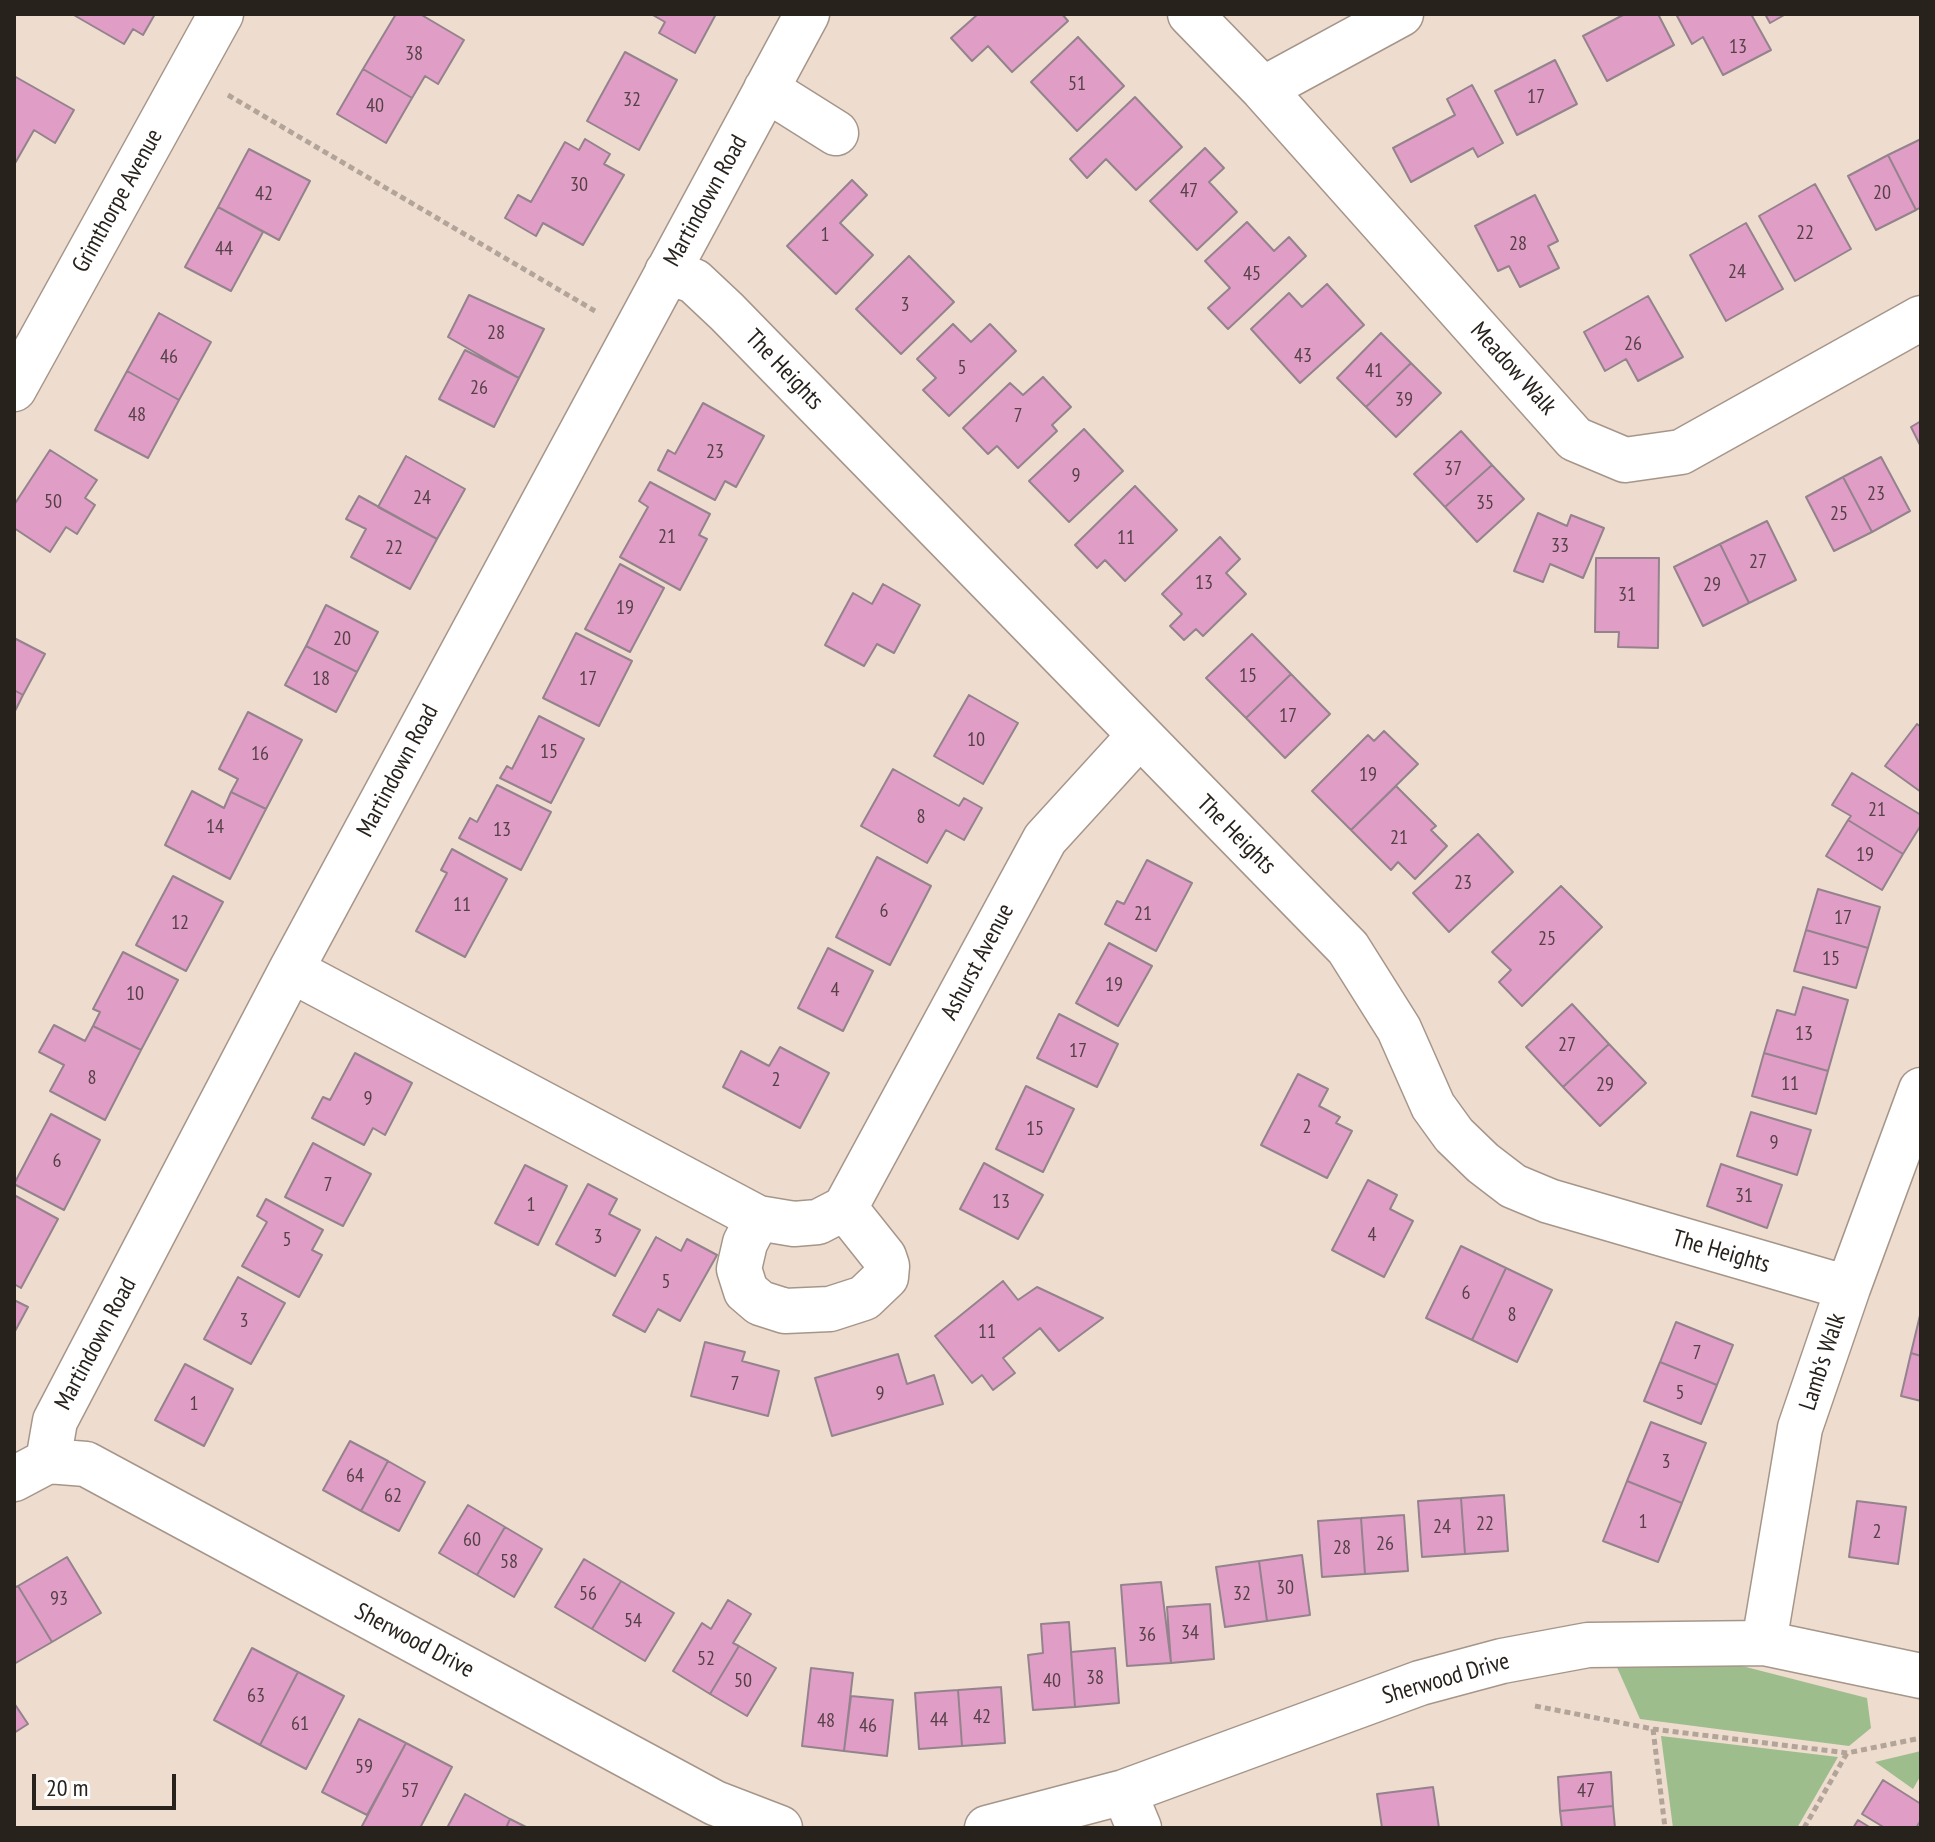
<!DOCTYPE html>
<style>
body{margin:0}
#map{position:relative;width:1935px;height:1842px;overflow:hidden;background:#eedccf;font-family:"PT Sans Narrow",sans-serif}
canvas{display:block}
.frame{position:absolute;inset:0;border:16px solid #28221d;pointer-events:none}
.scale{position:absolute;left:32px;top:1774px;width:144px;height:36px;box-sizing:border-box;border:4px solid #28221d;border-top:0;padding-left:10px;font-size:24px;line-height:28px;white-space:nowrap;color:#28221d;-webkit-text-stroke:6px #fff;paint-order:stroke}
</style>
<div id="map">
<canvas width="1935" height="1842"></canvas>
<div class="frame"></div>
<div class="scale">20 m</div>
</div>
<script>
const ctx = document.querySelector('canvas').getContext('2d');
ctx.lineJoin = 'round';
function fillPath(path, color) { ctx.fillStyle = color; ctx.fill(path, 'evenodd'); }
const poly = rows => new Path2D(rows.map(r => 'M' + r).join(''));
function stroke(path, color, width, dash) { ctx.strokeStyle = color; ctx.lineWidth = width; ctx.lineCap = dash ? 'butt' : 'round'; ctx.setLineDash(dash || []); ctx.stroke(path); }
function label(font, color, halo, rows, align = 'center') {
  ctx.font = font + ' "PT Sans Narrow",sans-serif'; ctx.lineWidth = 6; ctx.setLineDash([]); ctx.textBaseline = 'middle'; ctx.strokeStyle = halo; ctx.fillStyle = color; for (const [text, x, y, turn = 0] of rows) {
    ctx.save(); ctx.translate(x, y); ctx.rotate((+turn || 0) * Math.PI / 180); ctx.textAlign = isNaN(turn) ? turn : align; if (halo) ctx.strokeText(text, 0, 0); ctx.fillText(text, 0, 0); ctx.restore();
  }
}
fillPath(poly([
 [1670,1657,1742,1666,1867,1698,1871,1728,1849,1746,1640,1719,1616,1665],
 [1661,1736,1838,1757,1797,1828,1673,1828],
 [1921,1751,1921,1775,1913,1789,1875,1762]
]), '#9dbd8c');
const building = poly([
 [72,14,155,14,143,35,133,29,124,44,72,14],
 [396,14,420,14,464,40,438,84,425,76,412,98,363,69,396,14],
 [651,14,716,14,695,53,659,33,665,22,651,14],
 [978,14,1062,14,1068,21,1012,72,988,46,972,61,951,38,978,14],
 [1625,14,1658,14,1674,45,1607,81,1583,36,1625,14],
 [1676,14,1751,14,1771,50,1723,75,1703,37,1692,44,1676,14],
 [1765,14,1786,14,1770,23,1765,14],
 [1078,37,1124,86,1077,131,1031,82,1078,37],
 [625,52,677,80,639,150,587,121,625,52],
 [1555,60,1577,104,1517,135,1495,91,1555,60],
 [363,69,412,98,386,143,337,114,363,69],
 [14,76,74,110,55,143,34,130,14,165,14,76],
 [1472,85,1503,143,1478,157,1473,148,1411,182,1393,148,1455,115,1447,99,1472,85],
 [1135,97,1182,147,1136,190,1106,159,1087,178,1070,159,1135,97],
 [585,139,610,154,604,164,624,175,583,245,543,223,536,236,505,218,518,195,531,202,565,142,579,150,585,139],
 [1921,139,1921,207,1916,210,1888,155,1921,139],
 [1205,148,1224,168,1209,182,1237,212,1197,250,1150,201,1205,148],
 [249,149,310,181,279,240,218,207,249,149],
 [1888,155,1916,210,1876,230,1848,176,1888,155],
 [852,180,867,195,840,223,873,255,836,294,787,246,852,180],
 [1815,184,1851,249,1795,281,1759,216,1815,184],
 [1535,195,1558,241,1548,246,1559,268,1520,287,1509,266,1498,271,1475,226,1535,195],
 [218,207,263,232,231,291,185,267,218,207],
 [1247,222,1274,251,1289,237,1306,256,1228,329,1208,308,1230,288,1205,261,1247,222],
 [1746,223,1783,289,1726,321,1690,255,1746,223],
 [909,256,954,302,901,354,856,309,909,256],
 [1327,284,1364,325,1300,383,1251,329,1289,293,1302,307,1327,284],
 [469,295,544,329,519,378,448,337,469,295],
 [1648,296,1683,357,1638,381,1626,359,1605,371,1584,332,1648,296],
 [159,313,211,342,179,400,127,371,159,313],
 [953,324,971,342,990,324,1016,351,949,416,923,390,936,378,917,359,953,324],
 [1381,333,1411,363,1366,407,1337,378,1381,333],
 [465,350,519,378,494,427,439,399,465,350],
 [1411,363,1441,393,1396,437,1366,407,1411,363],
 [127,371,179,400,148,458,95,430,127,371],
 [1043,377,1071,407,1052,425,1057,431,1018,468,997,446,988,454,963,428,1010,383,1023,395,1043,377],
 [703,403,764,436,736,487,725,481,715,500,658,470,668,450,675,454,703,403],
 [1921,421,1921,447,1911,427,1921,421],
 [1084,429,1123,471,1069,522,1029,481,1084,429],
 [1461,431,1492,465,1445,507,1414,474,1461,431],
 [50,450,97,480,85,498,95,505,77,534,66,527,50,552,14,528,14,505,50,450],
 [406,456,465,489,437,539,378,507,406,456],
 [1881,457,1910,511,1872,532,1843,477,1881,457],
 [1492,465,1524,499,1477,542,1445,507,1492,465],
 [1843,477,1872,532,1834,551,1806,497,1843,477],
 [650,482,710,514,699,535,707,539,680,590,620,557,648,507,639,501,650,482],
 [1135,486,1177,530,1125,581,1105,560,1097,568,1075,545,1135,486],
 [359,496,437,539,410,589,351,557,366,529,346,519,359,496],
 [1538,513,1567,526,1571,515,1604,528,1583,578,1550,564,1543,582,1514,571,1538,513],
 [1767,521,1796,580,1749,603,1720,544,1767,521],
 [1220,537,1240,559,1226,573,1246,594,1203,636,1196,629,1184,640,1170,626,1182,614,1162,594,1220,537],
 [1720,544,1749,603,1703,626,1674,567,1720,544],
 [1596,558,1659,558,1658,648,1618,647,1619,632,1595,632,1596,558],
 [620,564,664,588,630,652,585,629,620,564],
 [883,584,920,605,894,653,877,644,864,666,825,645,853,593,872,604,883,584],
 [326,605,378,632,357,672,306,646,326,605],
 [576,633,632,661,599,726,543,698,576,633],
 [1252,634,1291,674,1246,718,1206,678,1252,634],
 [14,638,45,654,23,695,14,690,14,638],
 [306,646,357,672,336,712,285,685,306,646],
 [1291,674,1330,714,1285,758,1246,718,1291,674],
 [14,690,23,695,14,713,14,690],
 [969,695,1018,723,983,784,934,756,969,695],
 [248,712,302,740,266,809,231,792,238,779,219,769,248,712],
 [539,716,584,739,551,803,500,778,507,766,512,769,539,716],
 [1917,724,1921,727,1921,792,1885,766,1917,724],
 [1384,731,1418,764,1351,830,1312,791,1368,735,1374,741,1384,731],
 [893,769,959,806,964,798,982,808,964,840,946,830,927,863,861,826,893,769],
 [1852,773,1921,815,1921,825,1903,854,1848,820,1851,816,1832,805,1852,773],
 [497,785,551,812,521,870,459,838,470,818,477,822,497,785],
 [1396,786,1436,826,1431,830,1447,846,1415,879,1398,862,1391,870,1351,830,1396,786],
 [192,791,224,808,231,792,266,809,230,879,165,845,192,791],
 [1848,820,1903,854,1882,890,1826,856,1848,820],
 [1478,834,1513,872,1449,932,1413,893,1478,834],
 [452,849,507,879,465,957,416,931,447,873,441,870,452,849],
 [877,857,931,886,890,965,836,937,877,857],
 [1147,860,1192,883,1156,951,1105,924,1117,901,1124,904,1147,860],
 [173,876,223,902,186,971,136,945,173,876],
 [1561,886,1602,927,1522,1006,1499,982,1511,970,1492,952,1561,886],
 [1818,889,1880,907,1868,948,1806,930,1818,889],
 [1806,930,1868,948,1856,988,1794,971,1806,930],
 [1109,943,1152,966,1118,1026,1076,1003,1109,943],
 [828,948,873,971,843,1031,798,1008,828,948],
 [123,952,178,980,141,1050,93,1026,100,1012,93,1009,123,952],
 [1803,987,1848,1000,1828,1071,1764,1053,1777,1010,1795,1015,1803,987],
 [1572,1004,1609,1044,1563,1087,1526,1047,1572,1004],
 [1059,1014,1118,1044,1097,1087,1037,1058,1059,1014],
 [54,1025,85,1041,93,1026,141,1050,105,1120,50,1091,64,1065,39,1052,54,1025],
 [1609,1044,1646,1083,1600,1126,1563,1087,1609,1044],
 [780,1047,829,1073,800,1128,723,1087,741,1051,769,1066,780,1047],
 [355,1053,412,1083,385,1135,373,1128,364,1145,312,1118,323,1097,330,1100,355,1053],
 [1764,1053,1828,1071,1816,1114,1752,1096,1764,1053],
 [1298,1074,1328,1089,1319,1106,1340,1117,1336,1123,1352,1131,1327,1178,1261,1145,1298,1074],
 [1026,1086,1074,1109,1043,1172,996,1149,1026,1086],
 [1751,1112,1811,1130,1797,1175,1737,1156,1751,1112],
 [51,1114,100,1140,64,1210,14,1184,51,1114],
 [313,1143,371,1174,343,1226,285,1197,313,1143],
 [984,1163,1043,1195,1018,1239,960,1209,984,1163],
 [1721,1164,1782,1185,1767,1228,1707,1206,1721,1164],
 [525,1165,567,1186,538,1245,495,1223,525,1165],
 [1368,1180,1397,1195,1390,1209,1413,1221,1384,1277,1332,1250,1368,1180],
 [588,1184,617,1199,609,1214,640,1230,615,1276,556,1244,588,1184],
 [14,1195,58,1219,21,1288,14,1284,14,1195],
 [266,1199,323,1230,312,1250,322,1255,299,1297,242,1266,267,1222,257,1216,266,1199],
 [656,1237,681,1251,687,1239,717,1255,680,1321,658,1309,645,1332,613,1315,656,1237],
 [1461,1246,1506,1268,1472,1340,1426,1318,1461,1246],
 [1506,1268,1552,1290,1517,1362,1472,1340,1506,1268],
 [238,1277,285,1303,251,1364,204,1339,238,1277],
 [1003,1281,1018,1300,1037,1287,1103,1318,1059,1351,1040,1328,1003,1358,1015,1373,993,1390,982,1375,972,1383,935,1336,1003,1281],
 [14,1300,28,1307,14,1333,14,1300],
 [1921,1311,1921,1356,1911,1353,1921,1311],
 [1676,1322,1733,1345,1717,1385,1660,1362,1676,1322],
 [705,1342,745,1352,742,1361,779,1371,768,1416,691,1396,705,1342],
 [1911,1353,1921,1356,1921,1401,1901,1396,1911,1353],
 [898,1354,907,1384,934,1375,943,1404,832,1436,815,1378,898,1354],
 [1660,1362,1717,1385,1701,1424,1644,1401,1660,1362],
 [185,1364,233,1389,204,1446,155,1420,185,1364],
 [1651,1422,1706,1443,1682,1503,1627,1481,1651,1422],
 [350,1441,388,1461,361,1511,323,1490,350,1441],
 [388,1461,425,1482,399,1531,361,1511,388,1461],
 [1627,1481,1682,1503,1658,1562,1603,1541,1627,1481],
 [1504,1495,1508,1551,1465,1554,1461,1498,1504,1495],
 [1461,1498,1465,1554,1422,1557,1418,1501,1461,1498],
 [1857,1501,1906,1507,1898,1564,1849,1557,1857,1501],
 [468,1505,505,1527,477,1575,439,1553,468,1505],
 [1404,1515,1408,1571,1365,1574,1361,1518,1404,1515],
 [1361,1518,1365,1574,1322,1577,1318,1521,1361,1518],
 [505,1527,542,1549,514,1597,477,1575,505,1527],
 [1302,1555,1310,1615,1267,1621,1259,1561,1302,1555],
 [67,1557,101,1613,52,1642,18,1586,67,1557],
 [584,1559,621,1581,592,1629,555,1607,584,1559],
 [1259,1561,1267,1621,1225,1627,1216,1567,1259,1561],
 [621,1581,674,1613,645,1661,592,1629,621,1581],
 [1161,1582,1171,1663,1127,1666,1121,1585,1161,1582],
 [18,1586,52,1642,14,1664,14,1588,18,1586],
 [728,1600,751,1614,733,1643,739,1646,710,1694,673,1671,702,1623,711,1629,728,1600],
 [1210,1604,1214,1659,1171,1663,1167,1607,1210,1604],
 [1069,1622,1075,1707,1033,1710,1028,1655,1043,1653,1041,1624,1069,1622],
 [739,1646,776,1668,747,1716,710,1694,739,1646],
 [252,1648,298,1672,260,1745,214,1720,252,1648],
 [1115,1648,1119,1703,1075,1707,1071,1652,1115,1648],
 [811,1668,853,1673,844,1751,802,1746,811,1668],
 [298,1672,344,1696,306,1769,260,1745,298,1672],
 [1001,1687,1005,1743,962,1746,958,1690,1001,1687],
 [958,1690,962,1746,919,1749,915,1693,958,1690],
 [851,1696,893,1700,887,1756,844,1751,851,1696],
 [14,1703,28,1724,14,1733,14,1703],
 [359,1719,406,1743,367,1815,322,1792,359,1719],
 [406,1743,452,1767,420,1828,361,1828,406,1743],
 [1611,1772,1613,1806,1560,1811,1558,1777,1611,1772],
 [1883,1780,1921,1804,1921,1820,1916,1828,1885,1828,1862,1814,1883,1780],
 [1433,1787,1439,1828,1382,1828,1377,1794,1433,1787],
 [465,1794,510,1819,506,1828,447,1828,465,1794],
 [1613,1806,1615,1828,1562,1828,1560,1811,1613,1806],
 [510,1819,528,1828,506,1828,510,1819],
 [1858,1820,1871,1828,1853,1828,1858,1820]
]);
fillPath(building, '#e09ec6');
stroke(building, '#94828c', 2);
const minor = poly([
 [1190,14,1263,89,1575,439,1625,460,1681,452,1921,318],
 [766,89,836,133],
 [1263,89,1401,14],
 [667,272,694,281,727,312,1348,948,1399,1029,1433,1106,1454,1135,1483,1163,1513,1186,1549,1201,1848,1288],
 [14,389,221,14],
 [291,970,758,1218,794,1224,818,1222,845,1208,1045,839,1139,736],
 [758,1218,745,1243,739,1269,746,1291,760,1303,785,1311,830,1309,864,1298,886,1277,887,1266,884,1257,845,1208],
 [48,1461,55,1421,291,970,807,14],
 [14,1479,48,1461,86,1464,715,1803,780,1828],
 [1764,1643,1800,1428,1848,1288,1921,1090],
 [1124,1792,1139,1828],
 [987,1828,1124,1792,1420,1683,1502,1661,1588,1645,1764,1643,1921,1676]
]);
stroke(minor, '#a6968a', 47);
stroke(poly([
 [228,95,595,311],
 [1535,1706,1653,1729,1847,1753,1921,1738],
 [1653,1729,1665,1828],
 [1804,1828,1847,1753]
]), '#b3a49a', 5, [6, 4]);
stroke(minor, '#fff', 44);
label('20px', '#564147', null, [
 ["13",1738,47],
 ["38",414,54],
 ["51",1077,84],
 ["17",1536,97],
 ["32",632,100],
 ["40",375,106],
 ["30",579,185],
 ["47",1189,191],
 ["20",1882,193],
 ["42",264,194],
 ["22",1805,233],
 ["1",825,235],
 ["28",1518,244],
 ["44",224,249],
 ["24",1737,272],
 ["45",1252,274],
 ["3",905,305],
 ["28",496,333],
 ["26",1633,344],
 ["43",1303,356],
 ["46",169,357],
 ["5",962,368],
 ["41",1374,371],
 ["26",479,388],
 ["39",1404,400],
 ["48",137,415],
 ["7",1018,416],
 ["23",715,452],
 ["37",1453,469],
 ["9",1076,476],
 ["23",1876,494],
 ["24",422,498],
 ["50",53,502],
 ["35",1485,503],
 ["25",1839,514],
 ["21",667,537],
 ["11",1126,538],
 ["33",1560,546],
 ["22",394,548],
 ["27",1758,562],
 ["13",1204,583],
 ["29",1712,585],
 ["31",1627,595],
 ["19",625,608],
 ["20",342,639],
 ["15",1248,676],
 ["18",321,679],
 ["17",588,679],
 ["17",1288,716],
 ["10",976,740],
 ["15",549,752],
 ["16",260,754],
 ["19",1368,775],
 ["21",1877,810],
 ["8",921,817],
 ["14",215,827],
 ["13",502,830],
 ["21",1399,838],
 ["19",1865,855],
 ["23",1463,883],
 ["11",462,905],
 ["6",884,911],
 ["21",1143,914],
 ["17",1843,918],
 ["12",180,923],
 ["25",1547,939],
 ["15",1831,959],
 ["19",1114,985],
 ["4",835,990],
 ["10",135,994],
 ["13",1804,1034],
 ["27",1567,1045],
 ["17",1078,1051],
 ["8",92,1078],
 ["2",776,1080],
 ["11",1790,1084],
 ["29",1605,1085],
 ["9",368,1099],
 ["2",1307,1127],
 ["15",1035,1129],
 ["9",1774,1143],
 ["6",57,1161],
 ["7",328,1185],
 ["31",1744,1196],
 ["13",1001,1202],
 ["1",531,1205],
 ["4",1372,1235],
 ["3",598,1237],
 ["5",287,1240],
 ["5",666,1282],
 ["6",1466,1293],
 ["8",1512,1315],
 ["3",244,1321],
 ["11",987,1332],
 ["7",1697,1353],
 ["7",735,1384],
 ["5",1680,1393],
 ["9",880,1394],
 ["1",194,1404],
 ["3",1666,1462],
 ["64",355,1476],
 ["62",393,1496],
 ["1",1643,1522],
 ["22",1485,1524],
 ["24",1442,1527],
 ["2",1877,1532],
 ["60",472,1540],
 ["26",1385,1544],
 ["28",1342,1548],
 ["58",509,1562],
 ["30",1285,1588],
 ["56",588,1594],
 ["32",1242,1594],
 ["93",59,1599],
 ["54",633,1621],
 ["34",1190,1633],
 ["36",1147,1635],
 ["52",706,1659],
 ["38",1095,1678],
 ["50",743,1681],
 ["40",1052,1681],
 ["63",256,1696],
 ["42",982,1717],
 ["44",939,1720],
 ["48",826,1721],
 ["61",300,1724],
 ["46",868,1726],
 ["59",364,1767],
 ["57",410,1791],
 ["47",1586,1791]
]);
label('24px', '#28221d', '#fff', [
 ["Grimthorpe Avenue",118,201,-61],
 ["Martindown Road",706,201,-61],
 ["Meadow Walk",1513,369,48],
 ["The Heights",784,370,46],
 ["Martindown Road",398,771,-62],
 ["The Heights",1236,835,45],
 ["Ashurst Avenue",978,962,-62],
 ["The Heights",1721,1252,16],
 ["Martindown Road",96,1344,-62],
 ["Lamb's Walk",1823,1362,-72],
 ["Sherwood Drive",414,1641,28],
 ["Sherwood Drive",1446,1679,-16]
]);
</script>
